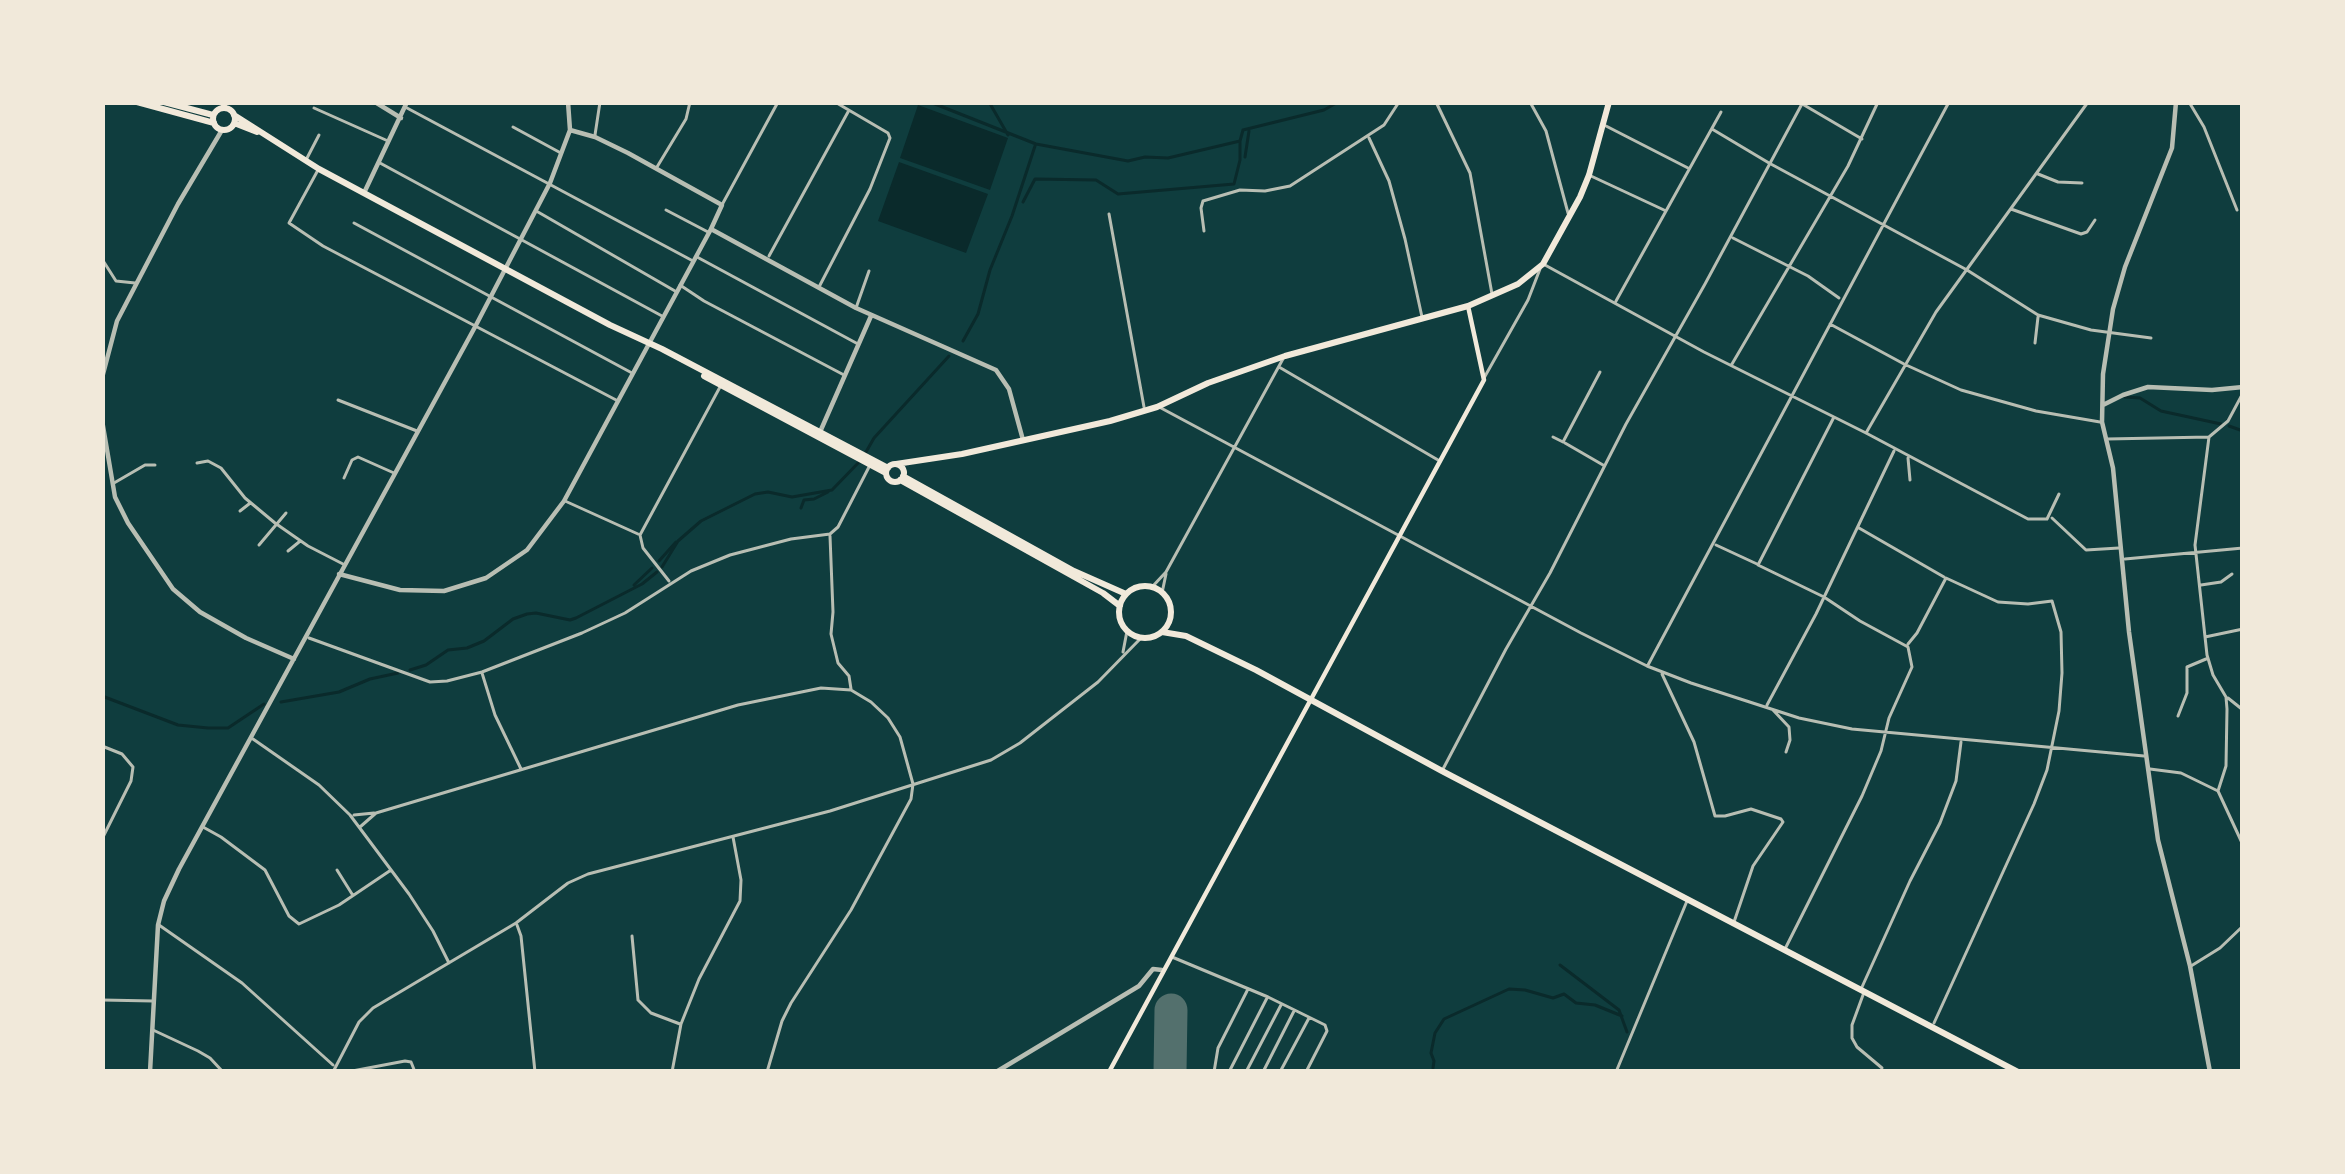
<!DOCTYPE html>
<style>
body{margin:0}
#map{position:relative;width:2345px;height:1174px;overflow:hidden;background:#0f3d3e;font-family:"PT Serif",serif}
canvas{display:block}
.frame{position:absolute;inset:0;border:105px solid #f1e9da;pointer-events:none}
</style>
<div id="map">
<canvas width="2345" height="1174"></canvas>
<div class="frame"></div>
</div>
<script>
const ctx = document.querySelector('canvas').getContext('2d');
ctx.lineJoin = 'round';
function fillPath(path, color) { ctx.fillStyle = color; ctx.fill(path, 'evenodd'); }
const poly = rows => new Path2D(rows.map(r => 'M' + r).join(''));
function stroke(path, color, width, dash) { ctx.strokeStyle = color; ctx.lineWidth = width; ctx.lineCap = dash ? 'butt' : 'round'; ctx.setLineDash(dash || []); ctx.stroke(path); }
fillPath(poly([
 [918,105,1008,138,990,190,900,158],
 [899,162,988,194,966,253,878,221]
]), '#0a2a2b');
stroke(poly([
 [930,102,1036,144,1128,161,1145,157,1168,158,1240,141,1243,130,1324,110,1338,102],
 [989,102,1008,135],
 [1245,157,1249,131],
 [1023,202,1035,179,1096,180,1118,194,1234,184,1240,160,1240,141],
 [963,341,978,314,990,270,1012,216,1035,146],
 [2125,397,2140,398,2161,411,2221,424],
 [2242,421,2243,422],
 [2229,426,2243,431],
 [866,452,874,438,949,356],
 [801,508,804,500,814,499,828,492],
 [659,561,676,542],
 [662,567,678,541,701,521,755,494,768,492,792,497,832,490,861,460],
 [634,585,652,568],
 [410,670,426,665,448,650,467,648,484,641,513,619,527,614,536,613,570,620,576,618,642,584,657,572],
 [102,696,178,725,208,728,228,728,264,704],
 [281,702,339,692,370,679,398,673],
 [1560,965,1619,1010,1627,1032],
 [1433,1068,1434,1061,1431,1053,1435,1033,1444,1019,1509,989,1525,990,1553,998,1564,994,1576,1003,1595,1005,1622,1016]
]), '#0a2a2b', 3);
stroke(poly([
 [1170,1072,1171,1010]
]), '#53706d', 33);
stroke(poly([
 [1436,102,1470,173,1492,294],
 [1530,102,1546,131,1568,213],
 [2189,102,2204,127,2237,210],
 [1804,105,1862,139],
 [314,108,388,141],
 [407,108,693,261],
 [1606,126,1688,168],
 [513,127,559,152],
 [1712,129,1769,163,1967,270,2038,315,2091,330,2151,338],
 [595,135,600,102],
 [1369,138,1389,181,1405,239,1422,317],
 [306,160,319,135],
 [380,163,662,316],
 [657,167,686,119,690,102],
 [318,170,289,223,323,246,618,401],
 [2038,174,2058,182,2082,183],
 [1591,176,1664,210],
 [723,203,778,102],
 [2011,209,2081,234,2087,232,2095,220],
 [666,210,708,232],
 [538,212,675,291],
 [1109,214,1144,407],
 [354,223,632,373],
 [1204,231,1201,208,1203,201,1240,190,1265,191,1290,186,1384,125,1399,102],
 [1733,238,1808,276,1839,298],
 [769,256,848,112],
 [697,257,858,344],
 [102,259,116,281,135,283],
 [1545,265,1704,352,1866,433,2028,519,2047,519,2059,494],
 [680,285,704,301,844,375],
 [819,287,870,189,890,138,888,133,835,102],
 [1616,301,1721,112],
 [856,308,869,271],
 [1830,324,1904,364,1961,390,2036,411,2100,422],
 [2035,343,2038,317],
 [1732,364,1848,166,1878,102],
 [1279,367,1438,460],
 [1484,378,1528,300,1540,269],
 [338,400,417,431],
 [1161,408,1581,633,1647,666,1691,683,1799,718,1852,729,2144,756],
 [1866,433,1936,312,2088,102],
 [1553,437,1563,442,1600,372],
 [2209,437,2195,545,2207,655,2213,675,2226,697,2227,709,2226,766,2218,791],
 [2107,439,2209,437,2228,421,2243,393],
 [1565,443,1603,465],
 [1908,458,1910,480],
 [197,463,208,461,221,468,245,498,275,523,308,546,343,564],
 [344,478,352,460,358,457,394,473],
 [114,483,145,465,155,465],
 [565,501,638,534],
 [240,511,249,504],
 [2052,518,2086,550,2119,548],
 [1859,528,1944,577],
 [830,536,833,612,831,634,838,663,849,676,851,689],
 [259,545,286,513],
 [1716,545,1757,564],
 [288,551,299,542],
 [2125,559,2243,548],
 [669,581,643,548,640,535,720,387],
 [2201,585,2221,582,2232,574],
 [1152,587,1166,572,1284,357],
 [1162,593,1166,574],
 [2205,637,2243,629],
 [309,638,430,682,447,681,482,672,582,633,625,613,691,571,730,555,791,539,830,534,838,527,869,467],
 [1908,644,1917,633,1946,578,1998,602,2028,604,2052,601,2061,632,2062,673,2059,711,2047,770,2034,804,1934,1023],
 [1123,652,1127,631],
 [1648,665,1949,102],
 [482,673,495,715,521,769],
 [1662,674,1694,742,1715,816,1725,816,1751,809,1781,819,1783,822,1753,866,1734,922],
 [2228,698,2243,710],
 [1767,705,1816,614,1894,451],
 [1773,710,1789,727,1790,740,1786,752],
 [2178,716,2187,693,2187,667,2206,659],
 [253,739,319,785,350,815,409,894,433,931,449,963],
 [102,746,122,754,133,767,131,781,102,839],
 [2150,769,2181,773,2218,791,2243,845],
 [1442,771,1506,649,1550,573,1626,424,1705,284,1803,102],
 [354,815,374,813],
 [203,827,221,837,265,870,289,916,299,924,339,905,391,870],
 [360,827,376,813,738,705,821,688,851,690,871,702,888,718,900,737,913,784,911,799,851,910,791,1003,782,1021,767,1072],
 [337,870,352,894],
 [159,925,242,983,333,1065],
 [517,925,521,936,535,1072],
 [632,936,638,1000,651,1013,680,1024],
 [1785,949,1862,796,1881,751,1889,718,1912,667,1908,647,1860,621,1824,597,1758,565,1834,417],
 [1172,957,1268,997,1325,1025,1327,1031,1306,1072],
 [2191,966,2220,948,2243,926],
 [1862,987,1910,881,1940,823,1956,781,1961,742],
 [1863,995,1852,1025,1852,1038,1857,1047,1882,1068],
 [102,1000,153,1001],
 [153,1030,198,1051,210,1058,223,1072],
 [333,1072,359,1022,373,1008,516,923,568,883,588,874,830,811,991,760,1020,743,1098,682,1141,638],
 [347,1072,405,1061,411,1062,415,1072],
 [672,1072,681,1024,699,979,740,901,741,880,733,837],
 [1214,1072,1218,1048,1247,991],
 [1229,1072,1267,998],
 [1246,1072,1281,1005],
 [1263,1072,1294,1011],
 [1280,1072,1309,1018],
 [1616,1072,1687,901]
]), '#b8beb3', 3);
stroke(poly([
 [375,102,401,118],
 [2176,102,2172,148,2125,267,2113,309,2103,374,2102,422,2113,468,2129,632,2158,840,2190,966,2210,1072],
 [570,130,595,137,628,153,722,205,711,229],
 [364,193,407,102],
 [102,378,117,321,178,204,222,130],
 [2103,405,2123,395,2148,387,2212,390,2243,387],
 [102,420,115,497,128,523,173,589,200,612,246,638,294,659],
 [820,432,871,316],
 [339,574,400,590,444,591,486,578,527,550,564,501,711,229,856,308,996,370,1009,389,1023,440],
 [150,1072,158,925,164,901,179,869,475,327,550,183,570,130,568,102],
 [996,1072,1139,986,1153,969,1162,970]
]), '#b8beb3', 4.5);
stroke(poly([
 [221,102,226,108],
 [1109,1072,1484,380,1468,306]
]), '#f1e9da', 4.5);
stroke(poly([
 [137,102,214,123],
 [164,102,213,115],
 '213 119a11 11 0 1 1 22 0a11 11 0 1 1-22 0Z',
 [234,115,319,169,610,325,662,349,888,468],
 [234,123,257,132],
 [704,376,886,473],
 [896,464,962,454,1110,421,1157,407,1208,383,1285,356,1468,306,1518,284,1543,264,1580,197,1589,175,1609,102],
 '886 473a9 9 0 1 1 18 0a9 9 0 1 1-18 0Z',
 [903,476,1074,571,1126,594],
 [900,480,1103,593,1120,606],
 '1119 612a26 26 0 1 1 52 0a26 26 0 1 1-52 0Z',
 [1162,632,1186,636,1256,670,1442,771,2018,1072]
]), '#f1e9da', 6);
</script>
